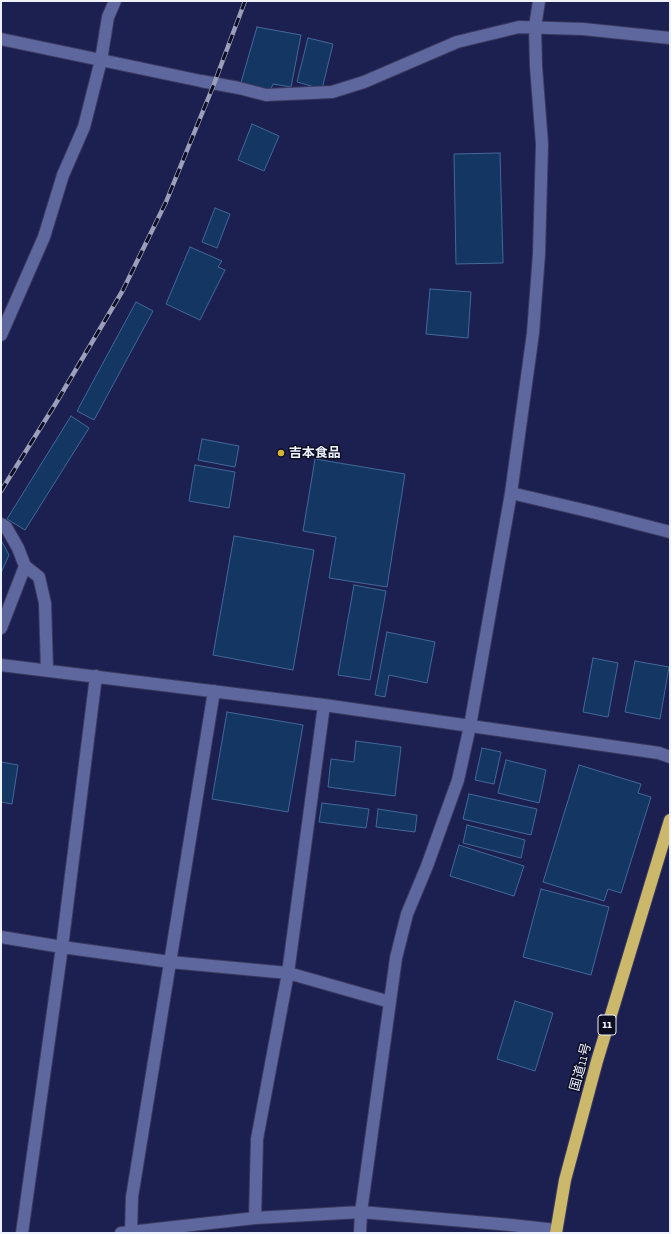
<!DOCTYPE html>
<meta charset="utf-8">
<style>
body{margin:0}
#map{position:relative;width:671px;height:1234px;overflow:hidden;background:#1c2050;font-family:"Zilla Slab",serif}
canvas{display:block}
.frame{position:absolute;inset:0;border:2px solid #eef1fe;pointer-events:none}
</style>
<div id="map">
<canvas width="671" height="1234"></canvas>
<div class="frame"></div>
</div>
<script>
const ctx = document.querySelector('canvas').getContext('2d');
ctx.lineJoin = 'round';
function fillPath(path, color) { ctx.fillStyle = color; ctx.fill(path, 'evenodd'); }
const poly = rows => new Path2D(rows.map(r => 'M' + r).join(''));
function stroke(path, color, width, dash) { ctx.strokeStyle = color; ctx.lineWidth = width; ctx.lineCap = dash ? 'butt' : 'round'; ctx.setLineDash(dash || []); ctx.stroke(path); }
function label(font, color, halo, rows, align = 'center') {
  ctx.font = font + ' "Zilla Slab","Noto Sans JP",serif'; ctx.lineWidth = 3; ctx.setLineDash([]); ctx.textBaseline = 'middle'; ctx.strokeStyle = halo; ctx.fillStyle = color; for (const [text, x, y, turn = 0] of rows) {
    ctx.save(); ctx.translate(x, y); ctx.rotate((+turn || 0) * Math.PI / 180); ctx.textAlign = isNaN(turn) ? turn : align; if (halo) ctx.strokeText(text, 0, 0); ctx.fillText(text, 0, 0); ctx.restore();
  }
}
const building = poly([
 [257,27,301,35,291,87,273,84,270,91,240,86,257,27],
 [308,38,333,44,322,89,297,82,308,38],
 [252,124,279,136,264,171,238,160,252,124],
 [500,153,503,263,456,264,454,154,500,153],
 [215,208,230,214,217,248,202,242,215,208],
 [190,247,222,261,218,267,225,270,200,320,166,304,190,247],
 [430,289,471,292,468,338,426,334,430,289],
 [136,302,153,311,94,420,77,411,136,302],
 [71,416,89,428,25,530,7,519,71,416],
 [202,439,239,446,235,467,198,460,202,439],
 [315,459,405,474,387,587,329,578,336,537,303,531,315,459],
 [195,465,235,472,229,508,189,501,195,465],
 [234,536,314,550,293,670,213,655,234,536],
 [1,540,9,555,1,573,1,540],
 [354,585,386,591,370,680,338,675,354,585],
 [387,632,435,642,427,683,389,675,385,697,375,695,387,632],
 [593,658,618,663,608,717,583,712,593,658],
 [635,661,669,667,660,719,625,712,635,661],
 [227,712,303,725,288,812,212,799,227,712],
 [356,741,401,747,395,796,328,787,331,759,354,762,356,741],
 [482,748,501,752,494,784,475,780,482,748],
 [506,760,546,770,539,803,498,793,506,760],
 [1,762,18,765,12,804,1,802,1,762],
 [579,765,641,784,638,793,651,797,621,893,608,889,604,901,543,882,579,765],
 [469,794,537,809,531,835,463,819,469,794],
 [322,803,369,809,366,828,319,822,322,803],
 [378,809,417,815,415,832,376,827,378,809],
 [467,825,525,840,521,858,463,843,467,825],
 [459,845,524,866,514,896,450,876,459,845],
 [541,889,609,907,591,975,523,957,541,889],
 [515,1001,553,1013,535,1071,497,1059,515,1001]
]);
fillPath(building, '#133662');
stroke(building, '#446899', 1);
const minor = poly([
 [1,39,201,81,239,88,266,95,332,92,364,82,457,42,519,27,583,29,670,38],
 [1,335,44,237,63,175,84,127,101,60,108,17,115,1],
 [511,493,596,513,670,532],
 [1,524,6,527,18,548,25,566,39,577,45,603,47,670],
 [1,628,25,566],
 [1,665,324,705,659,753,670,757],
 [1,937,62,947,170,962,288,973,390,1002],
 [255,1218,257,1139,288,973,324,705],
 [131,1232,132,1197,214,691],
 [22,1233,62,947,96,676],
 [121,1233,255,1218,361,1212,511,1225,556,1230],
 [360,1233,361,1212,396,958,407,914,427,866,458,780,470,726,511,493,533,333,539,254,542,144,536,66,535,27,539,1]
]);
const highway = poly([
 [556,1233,565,1180,597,1061,670,820]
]);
stroke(minor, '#3b3960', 14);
stroke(highway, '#3b3960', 14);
stroke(minor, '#5e679e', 12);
stroke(highway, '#cbb86a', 12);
const rail = poly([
 [1,491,56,403,123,290,166,202,214,84,245,1]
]);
stroke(rail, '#9b9fba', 4.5);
stroke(rail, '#0b0d22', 3, [9]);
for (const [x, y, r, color] of [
 [281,453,4,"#d3b635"]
]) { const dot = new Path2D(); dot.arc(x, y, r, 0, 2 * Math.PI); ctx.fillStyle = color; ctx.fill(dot); stroke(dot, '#0b0d22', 1.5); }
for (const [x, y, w] of [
 [607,1025,18]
]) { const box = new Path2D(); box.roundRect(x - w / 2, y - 10, w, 20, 3); ctx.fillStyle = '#0b0d22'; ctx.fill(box); stroke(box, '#eef1fe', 1); }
label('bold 12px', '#eef1fe', null, [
 ["11",607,1025]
]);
label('bold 13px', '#eef1fe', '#0b0d22', [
 ["吉本食品",289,453]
], 'left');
label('13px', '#eef1fe', '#0b0d22', [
 ["国道11号",581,1067,-75]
]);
</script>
